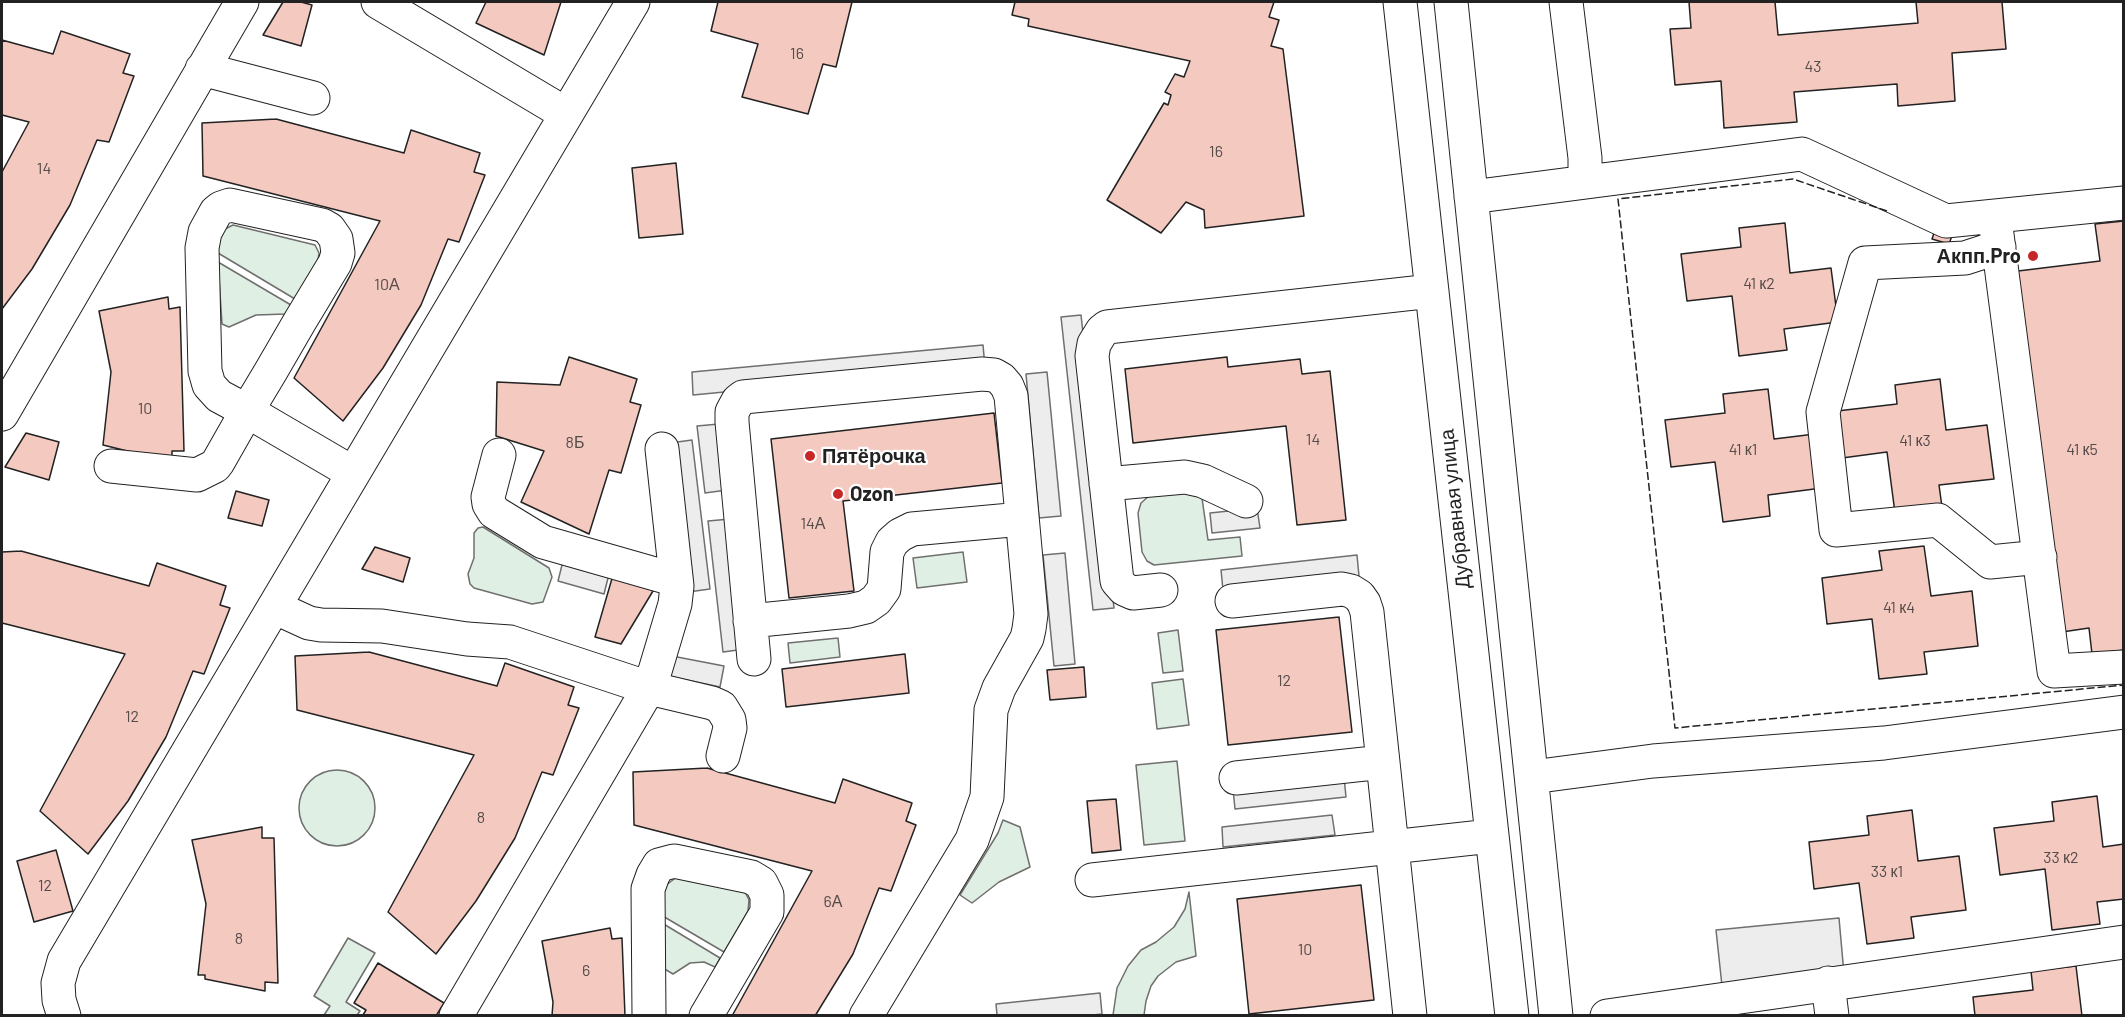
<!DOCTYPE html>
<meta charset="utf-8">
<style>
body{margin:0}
#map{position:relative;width:2125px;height:1017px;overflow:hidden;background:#fff;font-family:Barlow,sans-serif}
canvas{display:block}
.frame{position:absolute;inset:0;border:3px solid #222;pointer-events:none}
</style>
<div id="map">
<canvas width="2125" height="1017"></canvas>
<div class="frame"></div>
</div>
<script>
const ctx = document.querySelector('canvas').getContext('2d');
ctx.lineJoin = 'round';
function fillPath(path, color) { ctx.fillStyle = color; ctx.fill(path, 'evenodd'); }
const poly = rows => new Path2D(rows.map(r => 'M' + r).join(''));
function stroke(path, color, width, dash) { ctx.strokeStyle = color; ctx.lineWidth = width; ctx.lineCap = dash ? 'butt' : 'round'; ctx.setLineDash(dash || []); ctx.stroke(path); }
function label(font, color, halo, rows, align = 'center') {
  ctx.font = font + ' Barlow,sans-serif'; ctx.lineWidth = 4.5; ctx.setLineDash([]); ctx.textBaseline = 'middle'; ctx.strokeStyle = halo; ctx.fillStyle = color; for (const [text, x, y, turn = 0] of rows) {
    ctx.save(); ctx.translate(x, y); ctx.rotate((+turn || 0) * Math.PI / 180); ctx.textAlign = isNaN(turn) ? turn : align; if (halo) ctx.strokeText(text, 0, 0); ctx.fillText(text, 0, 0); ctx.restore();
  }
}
const green = poly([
 [233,225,315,245,319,253,318,260,295,299,218,253,218,241,223,230,233,225],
 [218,262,291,305,286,314,256,315,229,327,222,324,218,262],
 [1182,491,1202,498,1208,540,1240,537,1242,556,1154,565,1147,561,1142,552,1138,513,1141,503,1149,496,1182,491],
 [483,527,549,568,552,577,543,602,532,604,474,588,470,584,468,574,474,558,474,533,478,528,483,527],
 [963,552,967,582,917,588,913,558,963,552],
 [1178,630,1183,671,1163,673,1158,633,1178,630],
 [838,638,840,657,790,663,788,643,838,638],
 [1183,679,1189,725,1157,729,1152,683,1183,679],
 [1177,761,1185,841,1144,845,1136,765,1177,761],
 '299 808a38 38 0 1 1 76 0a38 38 0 1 1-76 0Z',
 [1003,820,1020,827,1030,867,999,882,972,903,960,895,998,833,1003,820],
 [678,876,743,890,746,894,749,900,748,911,724,952,661,915,665,886,678,876],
 [1189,892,1196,956,1176,962,1158,976,1151,986,1146,1001,1144,1015,1113,1015,1117,988,1128,966,1141,950,1156,942,1174,927,1185,909,1189,892],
 [662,923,720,958,715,967,704,962,690,963,673,974,663,968,662,923],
 [348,938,375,953,346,1002,360,1011,357,1015,324,1015,330,1006,314,996,348,938]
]);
fillPath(green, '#e0efe3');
stroke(green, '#6f6f6f', 1.5);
const parking = poly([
 [1081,315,1114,608,1093,610,1061,317,1081,315],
 [983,345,985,367,693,395,692,372,983,345],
 [1047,372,1061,516,1039,518,1026,374,1047,372],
 [719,424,727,490,705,493,697,426,719,424],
 [692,440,710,589,688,592,670,443,692,440],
 [1257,508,1260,528,1212,533,1210,513,1257,508],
 [730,519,745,649,723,652,708,521,730,519],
 [1065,553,1075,664,1054,666,1043,555,1065,553],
 [1357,555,1359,576,1223,590,1221,570,1357,555],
 [563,561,609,574,604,594,558,581,563,561],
 [672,656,724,666,720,687,668,676,672,656],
 [1344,777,1346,797,1235,809,1233,789,1344,777],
 [1332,815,1335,835,1223,847,1222,827,1332,815],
 [1839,918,1844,974,1722,986,1716,930,1839,918],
 [1100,993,1102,1014,1084,1016,997,1015,996,1004,1100,993]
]);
fillPath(parking, '#ededed');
stroke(parking, '#6f6f6f', 1.5);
const building = poly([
 [283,2,301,2,312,5,301,46,263,35,283,2],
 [486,2,561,2,544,55,476,23,486,2],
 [718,2,852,2,836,67,823,64,808,114,742,97,758,44,711,31,718,2],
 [1015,2,1274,2,1269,17,1279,20,1271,46,1283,49,1304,216,1205,228,1204,210,1186,202,1161,233,1107,200,1164,103,1168,105,1171,95,1165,92,1175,74,1184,77,1190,61,1028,26,1029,19,1012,15,1015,2],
 [1689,2,1775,2,1778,35,1918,23,1916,2,2002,2,2006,49,1952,53,1955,101,1898,106,1897,84,1794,92,1797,122,1724,128,1721,81,1675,85,1670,29,1691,28,1689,2],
 [61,31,130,54,123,73,134,76,109,142,97,140,70,205,32,269,2,309,2,172,29,122,2,115,2,40,53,54,61,31],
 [276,119,404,153,411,130,480,153,474,172,485,175,459,242,448,239,421,305,383,368,343,421,294,378,380,221,203,176,202,123,276,119],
 [676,163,683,234,639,238,632,168,676,163],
 [2124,221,2124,650,2092,654,2089,628,2062,632,2018,271,2100,261,2095,224,2124,221],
 [1785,223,1790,273,1831,268,1838,322,1784,329,1787,350,1739,356,1732,296,1687,301,1681,254,1741,247,1739,228,1785,223],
 [1936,227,1953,233,1949,244,1932,239,1936,227],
 [168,297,169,309,180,307,184,451,172,451,172,462,103,445,111,372,99,311,168,297],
 [569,357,637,379,630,402,641,405,621,473,609,470,589,534,521,502,544,451,496,436,497,382,560,385,569,357],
 [1227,357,1228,367,1300,359,1302,374,1330,371,1346,520,1297,525,1286,426,1133,443,1125,369,1227,357],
 [1940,379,1946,430,1987,425,1994,479,1939,485,1942,507,1895,513,1887,452,1842,458,1837,411,1897,404,1895,385,1940,379],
 [1768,389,1774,439,1815,434,1822,488,1768,495,1770,516,1723,522,1715,462,1671,467,1665,420,1725,413,1723,394,1768,389],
 [994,413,1002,483,843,501,854,591,789,598,771,439,994,413],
 [26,433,59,442,49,480,5,467,26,433],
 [236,491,269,500,262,526,228,518,236,491],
 [1924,546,1931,596,1972,591,1978,646,1924,652,1927,674,1879,679,1872,619,1827,624,1822,578,1882,570,1879,551,1924,546],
 [375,547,410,558,403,582,362,569,375,547],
 [21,551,149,586,157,563,226,586,220,605,230,608,204,674,193,671,166,737,128,801,88,854,40,811,125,654,2,623,2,552,21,551],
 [613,575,656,586,621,644,595,637,613,575],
 [1339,617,1352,732,1228,745,1216,630,1339,617],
 [369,652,497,686,505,663,574,687,568,705,579,708,553,775,542,772,515,838,476,901,436,954,388,912,474,755,297,710,295,656,369,652],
 [905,654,909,693,786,707,782,669,905,654],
 [1084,667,1086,697,1050,700,1047,670,1084,667],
 [707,768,835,803,843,779,912,803,906,821,916,825,891,891,879,888,853,954,815,1016,732,1016,812,871,634,825,633,772,707,768],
 [2097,796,2103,847,2124,844,2124,899,2097,902,2100,924,2052,930,2045,869,2000,875,1994,828,2054,821,2052,802,2097,796],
 [1116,799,1121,850,1092,853,1087,801,1116,799],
 [1912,810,1918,861,1959,856,1966,910,1911,917,1914,938,1867,944,1859,883,1814,889,1809,842,1869,835,1867,816,1912,810],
 [262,827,262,838,274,838,278,983,265,982,265,991,205,979,205,975,198,975,206,904,192,840,262,827],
 [56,850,73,911,34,922,17,861,56,850],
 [1361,885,1374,1000,1249,1014,1237,899,1361,885],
 [610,928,612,939,622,938,625,1016,552,1016,553,1002,542,941,610,928],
 [378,963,444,1003,436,1016,363,1015,366,1010,354,1003,378,963],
 [2076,966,2082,1016,1975,1016,1973,997,2033,990,2031,971,2076,966]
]);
fillPath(building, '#f3c9c0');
stroke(building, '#222', 1.5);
const minor = poly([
 [378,2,566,114],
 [1400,2,1512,1016],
 [1451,2,1556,1016],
 [1566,2,1585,158,1585,182],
 [202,69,313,98],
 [1471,197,1802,154,1946,221,2124,203],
 [1996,227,2054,671,2124,667],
 [1999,247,1965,258,1865,263,1823,412,1836,530,1938,520,1990,562,2040,557],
 [2,414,242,2],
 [499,455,488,497,489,504,494,512,543,542,676,580],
 [111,466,197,475,215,466,218,462,247,411,271,371,300,321,335,263,338,253,336,239,329,229,322,225,230,205,221,208,216,212,205,232,202,248,205,371,209,385,219,396,247,411,353,473],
 [1106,484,1185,477,1203,481,1246,501],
 [1161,590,1133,593,1124,589,1117,581,1092,356,1094,344,1102,331,1107,327,1432,291],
 [1232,601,1342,589,1351,591,1359,596,1364,603,1367,612,1410,1016],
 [274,607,309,623,321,625,382,626,467,639,510,642,649,688,712,703,721,707,729,720,730,728,723,756],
 [750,621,849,611,866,607,876,600,884,589,887,552,892,542,900,535,912,529,1022,519],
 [754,659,732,422,732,412,738,401,743,397,982,374,994,375,1001,379,1007,386,1011,396,1031,614,1029,629,1027,638,999,688,991,710,987,797,972,840,866,1016],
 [1532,777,1653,761,1884,743,2124,712],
 [1236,778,1383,762],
 [1092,880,1491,836],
 [1828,983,1832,1016],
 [64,1016,59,1000,58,983,64,961,633,2],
 [456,1016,644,696,655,671,675,604,677,586,662,449],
 [649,1016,648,889,653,875,659,865,674,861,751,877,761,883,767,895,767,912,706,1016],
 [1607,1016,2124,942]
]);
stroke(minor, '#222', 35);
stroke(minor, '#fff', 33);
stroke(poly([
 [1887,211,1793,179,1618,199,1675,728,2124,685]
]), '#222', 1.5, [8, 3]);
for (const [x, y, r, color] of [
 [2033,256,6,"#c62828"],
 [810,456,6,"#c62828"],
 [838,494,6,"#c62828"]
]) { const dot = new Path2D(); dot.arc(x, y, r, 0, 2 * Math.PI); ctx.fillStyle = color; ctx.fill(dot); stroke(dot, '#fff', 2); }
label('16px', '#564c4a', null, [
 ["16",797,54],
 ["43",1813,67],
 ["16",1216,152],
 ["14",44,169],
 ["41 к2",1759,284],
 ["10А",387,285],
 ["10",145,409],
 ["14",1313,440],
 ["41 к3",1915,441],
 ["8Б",575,443],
 ["41 к1",1743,450],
 ["41 к5",2082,450],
 ["14А",813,524],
 ["41 к4",1899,608],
 ["12",1284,681],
 ["12",132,717],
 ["8",481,818],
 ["33 к2",2061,858],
 ["33 к1",1887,872],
 ["12",45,886],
 ["6А",833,902],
 ["8",239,939],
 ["10",1305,950],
 ["6",586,971]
]);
label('bold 20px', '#222', '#fff', [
 ["Акпп.Pro",2021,256,"right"],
 ["Пятёрочка",822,456],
 ["Ozon",850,494]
], 'left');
label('20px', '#222', '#fff', [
 ["Дубравная улица",1455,509,-96]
]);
</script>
